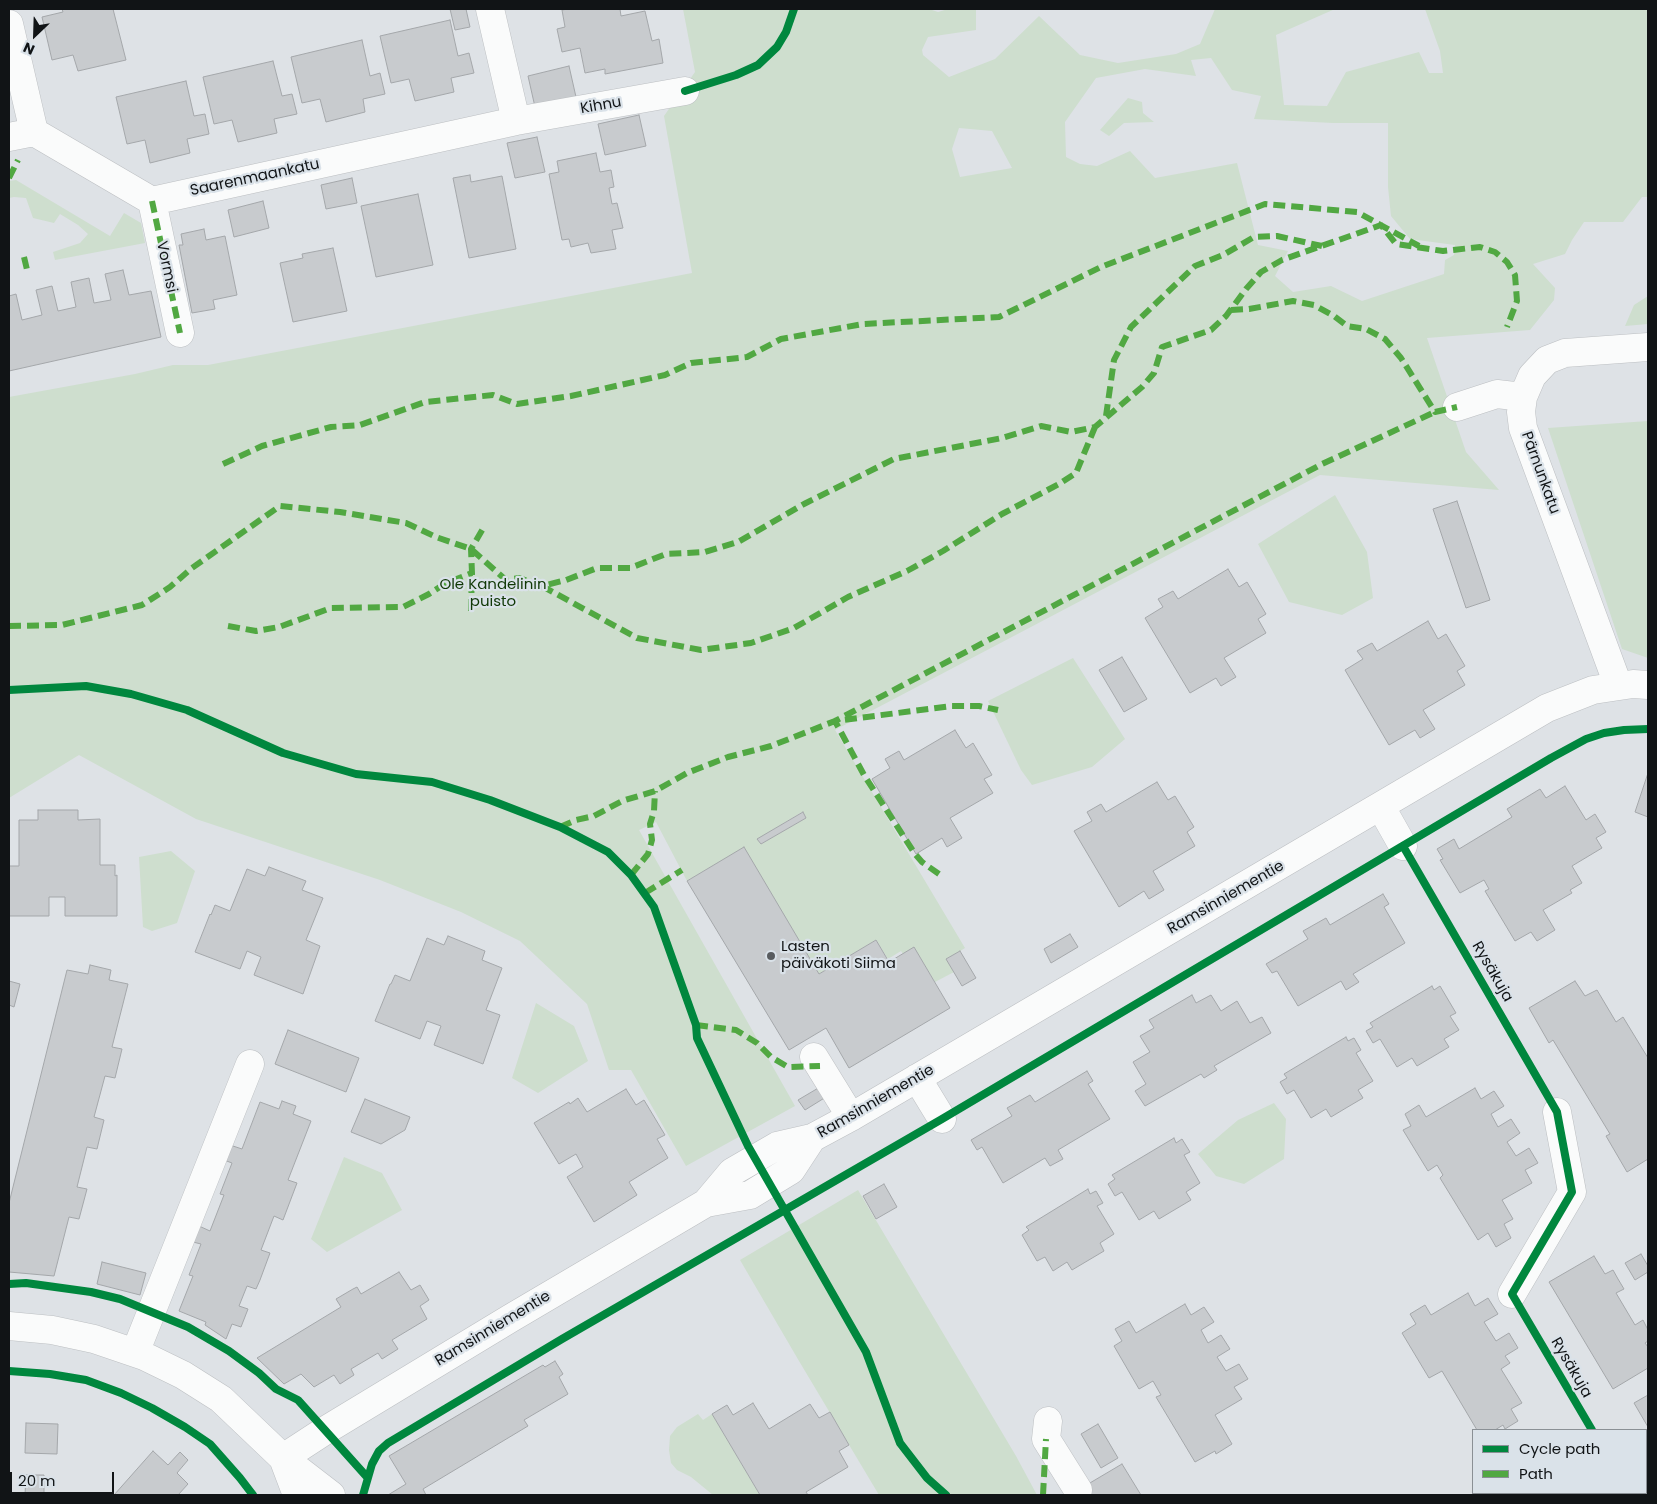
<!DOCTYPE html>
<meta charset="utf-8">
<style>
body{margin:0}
#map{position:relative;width:1657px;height:1504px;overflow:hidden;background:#dee2e6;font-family:Poppins,sans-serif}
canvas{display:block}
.frame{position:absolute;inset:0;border:10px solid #111416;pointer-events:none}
.legend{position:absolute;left:1472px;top:1429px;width:175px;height:65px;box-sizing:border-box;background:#dae2e9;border:1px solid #8a9095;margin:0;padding:6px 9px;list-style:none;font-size:15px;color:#111416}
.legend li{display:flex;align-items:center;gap:10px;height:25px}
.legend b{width:25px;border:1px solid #8a9095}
.north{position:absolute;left:10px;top:10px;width:50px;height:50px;-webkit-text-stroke:4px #dae2e9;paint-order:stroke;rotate:204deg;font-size:14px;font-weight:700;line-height:20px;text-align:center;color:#111416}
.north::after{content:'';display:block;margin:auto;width:18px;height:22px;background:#111416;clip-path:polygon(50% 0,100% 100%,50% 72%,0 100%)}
.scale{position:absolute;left:10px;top:1472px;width:104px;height:22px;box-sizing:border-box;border:2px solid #111416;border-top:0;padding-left:6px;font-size:15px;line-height:18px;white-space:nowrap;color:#111416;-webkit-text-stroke:4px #dae2e9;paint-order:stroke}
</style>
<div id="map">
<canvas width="1657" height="1504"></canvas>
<div class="frame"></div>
<ul class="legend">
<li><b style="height:6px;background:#00873e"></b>Cycle path</li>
<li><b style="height:6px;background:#51a842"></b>Path</li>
</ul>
<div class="north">N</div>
<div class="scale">20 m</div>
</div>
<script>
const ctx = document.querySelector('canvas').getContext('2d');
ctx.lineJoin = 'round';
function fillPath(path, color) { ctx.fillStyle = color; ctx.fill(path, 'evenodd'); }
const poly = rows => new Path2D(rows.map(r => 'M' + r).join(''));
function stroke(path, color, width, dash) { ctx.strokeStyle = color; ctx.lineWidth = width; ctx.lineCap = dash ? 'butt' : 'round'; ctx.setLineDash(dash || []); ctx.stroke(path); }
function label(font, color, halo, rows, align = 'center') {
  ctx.font = font + ' Poppins,sans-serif'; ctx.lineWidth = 4.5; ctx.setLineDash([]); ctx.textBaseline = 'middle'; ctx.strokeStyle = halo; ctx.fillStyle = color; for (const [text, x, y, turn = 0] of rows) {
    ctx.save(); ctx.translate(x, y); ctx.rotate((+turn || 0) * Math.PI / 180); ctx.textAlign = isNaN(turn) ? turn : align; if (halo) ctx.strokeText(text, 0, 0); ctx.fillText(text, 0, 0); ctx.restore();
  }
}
fillPath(poly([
 [683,9,929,9,938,12,948,9,976,9,976,30,928,37,922,50,923,55,949,77,995,59,1039,16,1080,55,1118,63,1176,54,1200,44,1215,9,1335,9,1276,35,1284,105,1327,106,1346,72,1419,52,1429,73,1443,73,1440,51,1425,9,1648,9,1648,197,1642,197,1623,222,1584,222,1572,240,1565,254,1533,264,1555,288,1554,300,1530,330,1427,338,1466,452,1499,490,1320,475,835,730,965,948,947,959,954,972,935,982,914,948,903,954,901,951,888,959,876,940,819,974,744,848,687,881,656,822,639,830,795,1106,686,1166,631,1070,609,1070,587,1004,520,941,461,912,380,880,196,819,79,755,9,798,9,397,135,374,173,365,208,365,692,273,664,116,695,72],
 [1211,58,1232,90,1261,96,1254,119,1333,123,1388,123,1388,187,1391,216,1410,239,1455,245,1454,255,1445,260,1444,274,1362,301,1331,286,1293,292,1275,276,1288,251,1258,245,1237,163,1155,178,1130,151,1097,166,1080,164,1066,157,1065,122,1096,78,1145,69,1196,76,1191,60],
 [959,128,992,131,1012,168,960,177,952,149],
 [802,812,806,818,761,844,758,839],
 [1128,98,1142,102,1143,113,1154,122,1124,123,1109,136,1100,130],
 [16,180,110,236,124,213,141,223,145,243,55,260,53,252,80,243,88,234,78,225,60,214,54,223,33,218,26,198,14,197,9,198,9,181],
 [1648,296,1648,324,1625,326,1634,305],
 [1648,421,1648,658,1622,649,1548,428],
 [1335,495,1367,552,1373,598,1342,615,1289,602,1258,544],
 [1073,658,1125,739,1092,767,1032,785,1021,770,988,701],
 [171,851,195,871,177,923,152,931,143,927,139,857],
 [536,1003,574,1026,588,1061,538,1093,512,1078],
 [1274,1103,1286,1119,1284,1159,1244,1184,1216,1176,1198,1154,1238,1120],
 [344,1157,382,1173,402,1210,327,1252,311,1239],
 [858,1190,1016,1456,1037,1495,879,1495,799,1361,740,1260],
 [698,1414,703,1420,712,1414,760,1495,713,1495,691,1477,677,1470,671,1463,669,1450,670,1436,677,1427]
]), '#cedece');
const building = poly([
 [62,9,113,9,126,60,78,71,73,55,52,60,42,17,63,12,62,9],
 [450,9,466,9,470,27,455,30,450,9],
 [568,9,620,9,621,16,645,11,652,41,659,39,663,63,605,74,605,69,585,73,580,48,562,52,557,29,565,27,562,10,568,9],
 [450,20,458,56,469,53,474,73,451,78,454,92,415,101,409,79,391,83,380,36,450,20],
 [362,40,370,76,380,73,385,94,363,99,365,112,326,122,320,99,302,103,291,57,362,40],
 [273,61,282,96,292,94,297,114,274,119,277,133,238,142,232,120,214,124,203,77,273,61],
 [569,66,576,97,535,107,528,76,569,66],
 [186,81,194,116,205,114,209,134,187,139,190,153,150,163,145,140,127,144,116,97,186,81],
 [639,115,646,146,605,155,598,124,639,115],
 [537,137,545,172,515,178,507,143,537,137],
 [596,153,600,172,611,170,614,187,609,188,612,204,617,203,623,228,612,230,616,249,591,253,588,243,571,247,569,239,562,240,549,174,559,172,557,161,596,153],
 [470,175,471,182,502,176,516,249,469,258,453,178,470,175],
 [352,178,357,203,326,209,321,185,352,178],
 [418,194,433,265,376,277,361,206,418,194],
 [263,201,269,228,234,237,228,210,263,201],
 [204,229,206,240,225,236,237,295,213,300,215,309,192,313,179,245,183,245,181,234,204,229],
 [333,248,347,311,293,322,280,263,303,258,302,254,333,248],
 [123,270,129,295,151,291,161,337,9,371,9,296,16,294,22,320,42,315,36,290,52,286,58,311,76,307,71,282,89,278,94,303,111,300,105,274,123,270],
 [1457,501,1490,600,1466,608,1433,509,1457,501],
 [1228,569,1239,587,1247,582,1266,614,1258,619,1266,633,1224,658,1236,677,1221,686,1216,678,1190,693,1145,618,1163,607,1158,599,1173,591,1178,599,1228,569],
 [1428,621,1438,639,1446,634,1465,666,1457,671,1465,685,1423,710,1435,729,1420,738,1415,730,1389,745,1345,670,1363,659,1357,651,1372,643,1377,651,1428,621],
 [1122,657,1147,699,1124,712,1099,670,1122,657],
 [955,730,966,748,973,743,992,775,984,779,993,793,950,818,962,838,947,847,942,838,916,854,872,779,890,768,885,759,899,751,904,760,955,730],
 [1648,773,1648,817,1635,812,1648,773],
 [1157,782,1168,800,1175,796,1194,827,1187,832,1195,846,1153,871,1164,890,1149,899,1144,891,1119,907,1074,831,1092,821,1087,812,1101,804,1106,812,1157,782],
 [1565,786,1586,820,1595,814,1606,832,1596,838,1602,848,1572,866,1582,883,1570,890,1572,893,1543,910,1555,930,1537,941,1531,932,1515,941,1485,891,1489,889,1484,880,1460,893,1440,860,1443,859,1437,849,1454,839,1459,849,1512,817,1507,809,1540,789,1546,798,1565,786],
 [38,810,78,810,78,820,100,819,100,865,115,865,115,876,117,875,117,916,65,916,65,897,49,897,49,916,9,916,9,866,19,866,19,820,38,820,38,810],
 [803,812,806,818,761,844,757,839,803,812],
 [744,847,819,974,876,940,889,962,914,947,950,1008,849,1068,826,1028,789,1050,687,881,744,847],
 [269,867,306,881,302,890,323,898,306,940,320,946,303,994,254,975,261,957,247,951,240,969,195,952,210,914,211,915,215,905,230,911,247,869,265,876,269,867],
 [1383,894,1389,904,1384,907,1405,943,1353,974,1359,982,1346,990,1341,981,1298,1006,1277,971,1272,973,1266,964,1308,939,1303,931,1326,918,1330,925,1383,894],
 [1070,934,1078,947,1051,963,1044,949,1070,934],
 [448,936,485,951,482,960,502,968,486,1010,500,1015,483,1064,434,1045,441,1026,427,1021,420,1039,375,1021,390,984,391,984,395,975,410,981,427,938,444,945,448,936],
 [960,951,976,978,962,986,946,959,960,951],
 [90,965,111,970,109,980,128,984,112,1047,122,1049,115,1078,105,1076,94,1117,104,1120,97,1149,87,1147,77,1187,87,1189,79,1219,69,1217,54,1276,9,1272,9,1203,67,970,88,974,90,965],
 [9,981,20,984,14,1007,9,1005,9,981],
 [1575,981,1585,996,1597,990,1616,1022,1623,1017,1648,1058,1648,1159,1627,1172,1606,1136,1610,1134,1553,1040,1549,1043,1529,1008,1575,981],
 [1432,986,1434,990,1440,986,1456,1013,1450,1016,1459,1030,1444,1039,1449,1047,1417,1066,1412,1058,1397,1067,1380,1039,1373,1043,1366,1031,1373,1027,1370,1023,1432,986],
 [1192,995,1196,1003,1211,995,1221,1011,1237,1001,1250,1023,1262,1017,1271,1033,1214,1066,1217,1070,1204,1078,1201,1074,1145,1106,1135,1091,1146,1084,1133,1062,1150,1052,1140,1036,1154,1028,1149,1020,1192,995],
 [288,1030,359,1058,346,1092,275,1064,288,1030],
 [1346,1037,1348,1041,1354,1038,1361,1050,1356,1053,1373,1081,1358,1090,1363,1098,1346,1108,1331,1117,1326,1109,1311,1118,1294,1090,1287,1094,1280,1082,1287,1078,1284,1074,1346,1037],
 [1087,1071,1093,1081,1088,1084,1110,1119,1058,1150,1063,1159,1050,1166,1045,1158,1003,1183,982,1147,977,1150,971,1140,1012,1116,1007,1108,1030,1095,1035,1102,1087,1071],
 [820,1087,826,1097,805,1110,798,1100,820,1087],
 [1475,1088,1481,1099,1494,1091,1504,1106,1491,1114,1498,1127,1511,1119,1520,1133,1507,1142,1516,1156,1529,1148,1538,1163,1525,1170,1532,1183,1502,1200,1513,1219,1504,1224,1511,1238,1496,1247,1488,1233,1478,1240,1440,1178,1443,1175,1437,1165,1428,1171,1403,1130,1411,1126,1405,1114,1419,1105,1426,1117,1475,1088],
 [626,1089,636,1105,644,1100,665,1135,657,1139,668,1158,629,1182,637,1195,594,1222,567,1177,583,1167,576,1154,559,1164,534,1123,569,1102,570,1104,578,1098,587,1112,626,1089],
 [365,1099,410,1117,405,1130,381,1144,351,1132,365,1099],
 [282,1101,296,1106,293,1114,311,1121,288,1180,297,1183,283,1220,274,1216,261,1250,270,1253,260,1280,256,1289,247,1286,239,1306,248,1309,241,1327,232,1324,226,1339,205,1325,206,1322,179,1311,193,1276,189,1275,201,1244,193,1242,199,1226,210,1231,224,1195,220,1194,232,1163,224,1160,230,1145,242,1149,260,1102,279,1109,282,1101],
 [1174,1138,1176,1143,1182,1139,1190,1152,1184,1155,1200,1183,1186,1192,1191,1200,1159,1219,1154,1211,1139,1220,1122,1192,1115,1196,1108,1184,1115,1179,1112,1175,1174,1138],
 [884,1184,897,1207,876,1219,863,1196,884,1184],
 [1088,1189,1090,1194,1096,1191,1103,1203,1097,1206,1114,1234,1100,1243,1104,1251,1072,1270,1067,1262,1053,1271,1045,1257,1037,1261,1022,1235,1029,1230,1026,1227,1088,1189],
 [1641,1254,1648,1266,1648,1272,1635,1280,1625,1263,1641,1254],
 [1594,1256,1605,1274,1613,1270,1618,1279,1624,1289,1616,1293,1635,1325,1643,1320,1648,1330,1648,1341,1645,1343,1648,1347,1648,1368,1613,1389,1549,1282,1594,1256],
 [102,1262,146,1273,140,1295,97,1284,102,1262],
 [399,1272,411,1290,420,1285,429,1300,420,1306,427,1319,392,1340,398,1349,382,1359,378,1353,351,1369,354,1375,340,1384,334,1375,314,1387,301,1374,284,1384,257,1358,341,1307,336,1299,353,1289,357,1287,361,1294,399,1272],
 [1468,1293,1475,1306,1488,1298,1498,1314,1484,1322,1496,1341,1509,1333,1518,1348,1505,1356,1510,1363,1501,1369,1522,1403,1511,1409,1518,1421,1505,1429,1503,1425,1495,1430,1477,1430,1442,1371,1429,1378,1402,1333,1416,1324,1410,1314,1425,1305,1431,1315,1468,1293],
 [1185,1304,1191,1315,1204,1307,1214,1322,1201,1330,1208,1343,1221,1335,1230,1349,1217,1357,1226,1371,1239,1364,1248,1379,1234,1387,1242,1399,1215,1415,1232,1444,1216,1454,1215,1451,1195,1462,1156,1397,1161,1395,1153,1381,1139,1389,1114,1346,1122,1341,1115,1329,1129,1321,1136,1333,1185,1304],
 [555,1361,563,1374,559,1377,568,1394,524,1420,528,1426,423,1489,426,1495,388,1495,406,1484,389,1456,543,1365,545,1367,555,1361],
 [1648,1395,1648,1427,1634,1403,1648,1395],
 [753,1403,769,1429,810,1404,819,1418,830,1412,849,1445,839,1451,848,1467,806,1492,808,1495,760,1495,712,1414,727,1405,733,1415,753,1403],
 [26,1423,58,1424,57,1454,25,1453,26,1423],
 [1098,1424,1118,1458,1101,1468,1081,1434,1098,1424],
 [153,1451,168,1465,180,1452,188,1460,177,1473,188,1484,178,1495,114,1495,153,1451],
 [1122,1464,1141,1495,1070,1495,1078,1490,1122,1464],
 [26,1475,44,1475,44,1495,25,1495,26,1475],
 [1507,1493,1550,1493,1552,1495,1502,1495,1507,1493]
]);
fillPath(building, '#c8cbce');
stroke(building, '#a4a7aa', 1);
const minor = poly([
 [490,9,516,121],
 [9,24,34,132],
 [9,137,34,132,152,201,516,121,685,91],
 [152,201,180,333],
 [1457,407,1497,394,1523,397],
 [1618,685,1523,428,1521,412,1523,397,1532,376,1547,360,1565,353,1648,347],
 [1381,807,1403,846],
 [814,1057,851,1117],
 [917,1078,942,1119],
 [706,1203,750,1195,791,1170,812,1138],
 [1512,1294,1572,1192,1557,1112],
 [9,1326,52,1330,94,1339,144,1356,183,1375,221,1399,283,1458,331,1495],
 [135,1353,250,1064],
 [1048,1421,1046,1439,1078,1490],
 [283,1458,326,1430,511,1318,706,1203,732,1172,777,1146,812,1138,851,1117,1547,708,1593,690,1633,684,1648,685],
 [283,1458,297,1495]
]);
stroke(minor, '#bcbfc2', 29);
stroke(minor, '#fafbfb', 28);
stroke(poly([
 [9,178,18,160],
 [152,201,180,333],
 [24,257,28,274],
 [1231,310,1249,309,1293,301,1314,305,1334,316,1347,326,1366,329,1385,339,1401,358,1435,412,1457,407],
 [1106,416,1114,360,1131,327,1195,266,1223,255,1254,237,1277,236,1322,246],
 [223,464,262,446,331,427,360,425,425,402,493,395,517,404,571,396,665,375,691,363,747,357,781,339,863,324,999,317,1101,267,1265,204,1357,212,1419,246],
 [542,586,637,638,701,650,751,643,794,628,848,597,907,571,943,551,1002,514,1059,484,1076,473,1095,427],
 [471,611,472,573,471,549,484,527],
 [9,626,62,625,142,605,170,587,192,568,280,506,340,512,406,523,436,537,471,549,506,580,519,578,542,586,566,580,597,568,630,568,666,554,705,552,738,542,804,504,894,459,1002,438,1041,426,1071,432,1095,427,1142,387,1154,373,1162,347,1211,330,1226,316,1246,289,1261,272,1282,260,1381,225,1396,244,1443,251,1480,247,1495,252,1507,262,1515,275,1517,301,1507,327],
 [228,626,256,631,279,627,331,608,403,607,429,594,446,583,472,573],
 [560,827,576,820,594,816,622,801,655,791,687,773,728,757,771,746,835,721,952,706,979,706,998,710],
 [939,874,922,862,915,854,864,775,835,721,1322,464,1435,412],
 [631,875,648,854,652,840,650,824,654,811,655,791],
 [645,893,682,870],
 [696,1025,736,1030,757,1043,771,1057,788,1067,820,1066],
 [1043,1495,1046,1439]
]), '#51a842', 6, [12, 6]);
stroke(poly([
 [685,91,736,75,758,65,777,47,786,32,794,9],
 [9,690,86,686,131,694,187,710,283,753,356,774,432,782,490,800,560,827,608,852,631,875,654,907,696,1025,697,1038,748,1146,866,1352,900,1443,927,1478,946,1495],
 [1403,846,1557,1112,1572,1192,1512,1294,1592,1430],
 [9,1284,26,1283,91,1292,120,1299,188,1327,229,1351,259,1373,276,1389,298,1400,367,1477],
 [9,1371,50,1374,86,1380,121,1393,152,1408,185,1427,210,1444,240,1478,253,1495],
 [363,1495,372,1464,379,1451,388,1443,562,1339,942,1119,1551,758,1586,739,1604,733,1624,730,1648,729]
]), '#00873e', 8);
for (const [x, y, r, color] of [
 [771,956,5,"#595c5f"]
]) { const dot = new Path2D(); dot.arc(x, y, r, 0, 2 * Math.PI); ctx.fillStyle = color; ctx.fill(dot); stroke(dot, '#dae2e9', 2); }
label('15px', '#111416', '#dae2e9', [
 ["Kihnu",601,106,-10],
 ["Saarenmaankatu",255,178,-12],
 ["Vormsi",166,267,78],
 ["Pärnunkatu",1540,473,70],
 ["Ramsinniementie",1226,898,-30],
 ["Rysäkuja",1492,972,60],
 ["Ramsinniementie",876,1102,-30],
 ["Ramsinniementie",493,1329,-31],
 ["Rysäkuja",1571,1368,60]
]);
label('15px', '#103806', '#dae2e9', [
 ["Ole Kandelinin",493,585],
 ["puisto",493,602]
]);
label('15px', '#111416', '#dae2e9', [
 ["Lasten",781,947],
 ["päiväkoti Siima",781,964]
], 'left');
</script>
